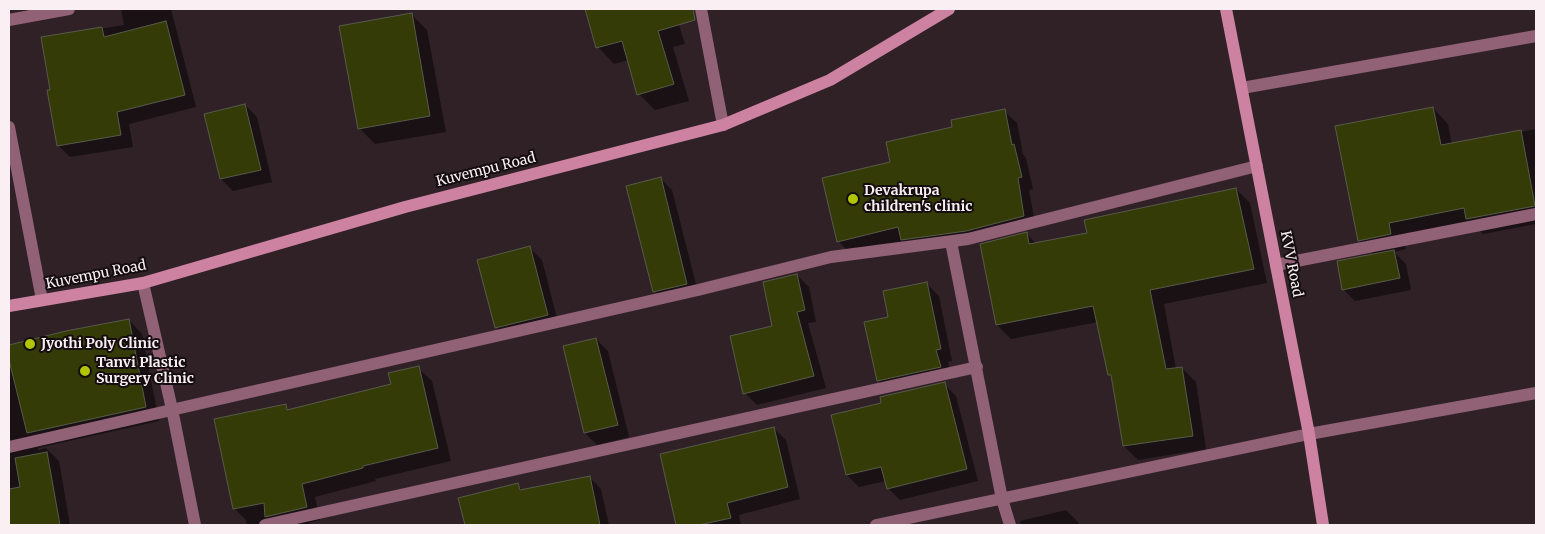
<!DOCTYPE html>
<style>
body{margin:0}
#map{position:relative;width:1545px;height:534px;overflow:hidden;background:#302127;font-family:Merriweather,serif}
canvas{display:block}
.frame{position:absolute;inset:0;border:10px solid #faeff3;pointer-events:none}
</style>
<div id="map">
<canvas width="1545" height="534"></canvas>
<div class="frame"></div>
</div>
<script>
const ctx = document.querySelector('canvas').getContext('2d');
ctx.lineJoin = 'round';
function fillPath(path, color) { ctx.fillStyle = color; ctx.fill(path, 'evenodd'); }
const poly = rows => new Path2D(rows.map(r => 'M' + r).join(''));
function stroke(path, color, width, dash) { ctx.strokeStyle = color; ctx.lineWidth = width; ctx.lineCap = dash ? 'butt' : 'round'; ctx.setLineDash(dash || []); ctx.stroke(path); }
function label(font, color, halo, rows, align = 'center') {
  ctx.font = font + ' Merriweather,serif'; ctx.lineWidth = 4; ctx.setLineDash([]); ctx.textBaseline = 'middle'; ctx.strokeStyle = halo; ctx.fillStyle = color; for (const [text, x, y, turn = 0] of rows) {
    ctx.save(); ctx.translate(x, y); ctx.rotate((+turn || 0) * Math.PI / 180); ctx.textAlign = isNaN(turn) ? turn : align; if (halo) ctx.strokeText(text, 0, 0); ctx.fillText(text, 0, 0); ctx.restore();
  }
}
fillPath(poly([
 [121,9,171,9,196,107,129,124,133,147,70,157,58,145,52,91,43,38,124,25],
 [586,9,674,9,685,44,673,47,689,101,655,110,639,94,629,60,614,64,598,47],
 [411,14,427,30,446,132,375,144,359,128],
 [245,105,257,117,272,182,233,191,221,179],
 [1433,108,1448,124,1452,145,1536,129,1536,224,1483,234,1473,224,1403,238,1406,249,1394,252,1406,264,1411,290,1355,301,1343,289,1374,255,1359,240],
 [1004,111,1017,123,1023,154,1026,158,1033,189,1029,190,1036,228,914,251,904,241,850,253,838,241,892,163,954,128],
 [660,178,672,190,699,296,666,303,654,291],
 [1236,189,1250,203,1267,283,1164,304,1176,369,1182,368,1196,382,1206,449,1138,460,1124,446,1114,380,1109,375,1098,322,1011,339,997,325,1027,234,1037,244,1089,234],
 [530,248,542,260,559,326,508,339,496,327],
 [797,275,809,287,816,322,808,323,826,388,757,405,745,393],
 [927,284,939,296,952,361,948,362,952,379,890,392,878,380,889,318],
 [129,320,142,334,159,421,38,448,38,450,46,448,59,461,70,525,9,525,9,346,66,332],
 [596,339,608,351,629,437,597,445,585,433],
 [418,368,432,381,451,461,375,479,376,481,315,497,320,520,309,523,311,525,247,525,246,520,234,508,285,406,290,411,392,385],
 [944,384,956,396,978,481,900,500,888,488,886,481,859,487,847,475,833,416,883,404],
 [773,428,786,440,800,499,739,515,741,525,677,525,661,455],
 [589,477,601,489,609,525,466,525,460,499,518,485,524,491],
 [1066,510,1078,522,1079,525,1021,525,1020,521]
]), '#0007');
const building = poly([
 [585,9,693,9,695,20,658,31,674,84,637,95,622,41,596,48,585,9],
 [412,13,430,116,358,129,339,26,412,13],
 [166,21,185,95,117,112,121,135,57,146,47,90,50,90,41,37,102,27,104,37,166,21],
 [245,104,261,170,220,179,204,114,245,104],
 [1433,107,1441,145,1521,130,1535,206,1466,219,1464,208,1389,223,1391,234,1358,241,1335,126,1433,107],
 [1005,109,1012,145,1014,144,1022,177,1018,178,1024,216,966,231,901,240,898,227,837,242,822,178,890,162,886,142,952,127,951,120,1005,109],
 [661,177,687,284,653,292,626,186,661,177],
 [1236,188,1254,269,1150,290,1166,369,1182,367,1193,436,1123,446,1111,375,1108,375,1093,306,996,325,980,244,1027,232,1029,244,1087,233,1084,220,1236,188],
 [530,246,548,315,495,328,477,260,530,246],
 [1394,250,1400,278,1342,290,1337,261,1394,250],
 [797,274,805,310,797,312,814,376,743,394,730,336,772,326,763,282,797,274],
 [927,282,941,349,936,350,941,367,877,381,864,322,888,317,883,291,927,282],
 [129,319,146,407,27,433,9,360,9,345,66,331,129,319],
 [596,338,618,425,584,433,563,346,596,338],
 [419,366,438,448,363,466,363,468,302,484,307,507,265,517,264,503,233,509,214,419,286,404,287,410,391,384,388,373,419,366],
 [945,382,967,469,887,489,881,467,846,475,831,415,881,403,880,397,945,382],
 [774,427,788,487,727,503,731,518,699,525,676,525,660,454,774,427],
 [47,452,60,525,9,525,9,489,20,487,15,458,47,452],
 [590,476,600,525,465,525,458,498,518,483,520,490,590,476]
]);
fillPath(building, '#353b07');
stroke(building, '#575b4a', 1);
stroke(poly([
 [701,9,723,125],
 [9,20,69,9],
 [1242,88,1536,36],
 [9,127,42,300],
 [951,242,1002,499,1010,525],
 [1276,265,1536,214],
 [143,283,172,409,195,525],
 [9,447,698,290,831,257,968,239,1257,166],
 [265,525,977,367],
 [876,525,1309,434,1536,393]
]), '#916175', 12);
stroke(poly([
 [1226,9,1309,434,1323,525],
 [9,306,143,283,405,207,723,125,830,80,949,9]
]), '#cd82a2', 12);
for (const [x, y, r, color] of [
 [853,199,6,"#b1c500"],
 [30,344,6,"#b1c500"],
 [85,371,6,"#b1c500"]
]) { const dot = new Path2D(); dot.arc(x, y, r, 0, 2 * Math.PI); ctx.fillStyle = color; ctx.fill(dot); stroke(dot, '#140d10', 2); }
label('14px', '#faeff3', '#140d10', [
 ["Kuvempu Road",486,170,-14],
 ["KVV Road",1291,264,79],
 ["Kuvempu Road",96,275,-11]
]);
label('bold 14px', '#faeff3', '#140d10', [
 ["Devakrupa",864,191],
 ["children's clinic",864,207],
 ["Jyothi Poly Clinic",41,344],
 ["Tanvi Plastic",96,363],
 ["Surgery Clinic",96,379]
], 'left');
</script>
